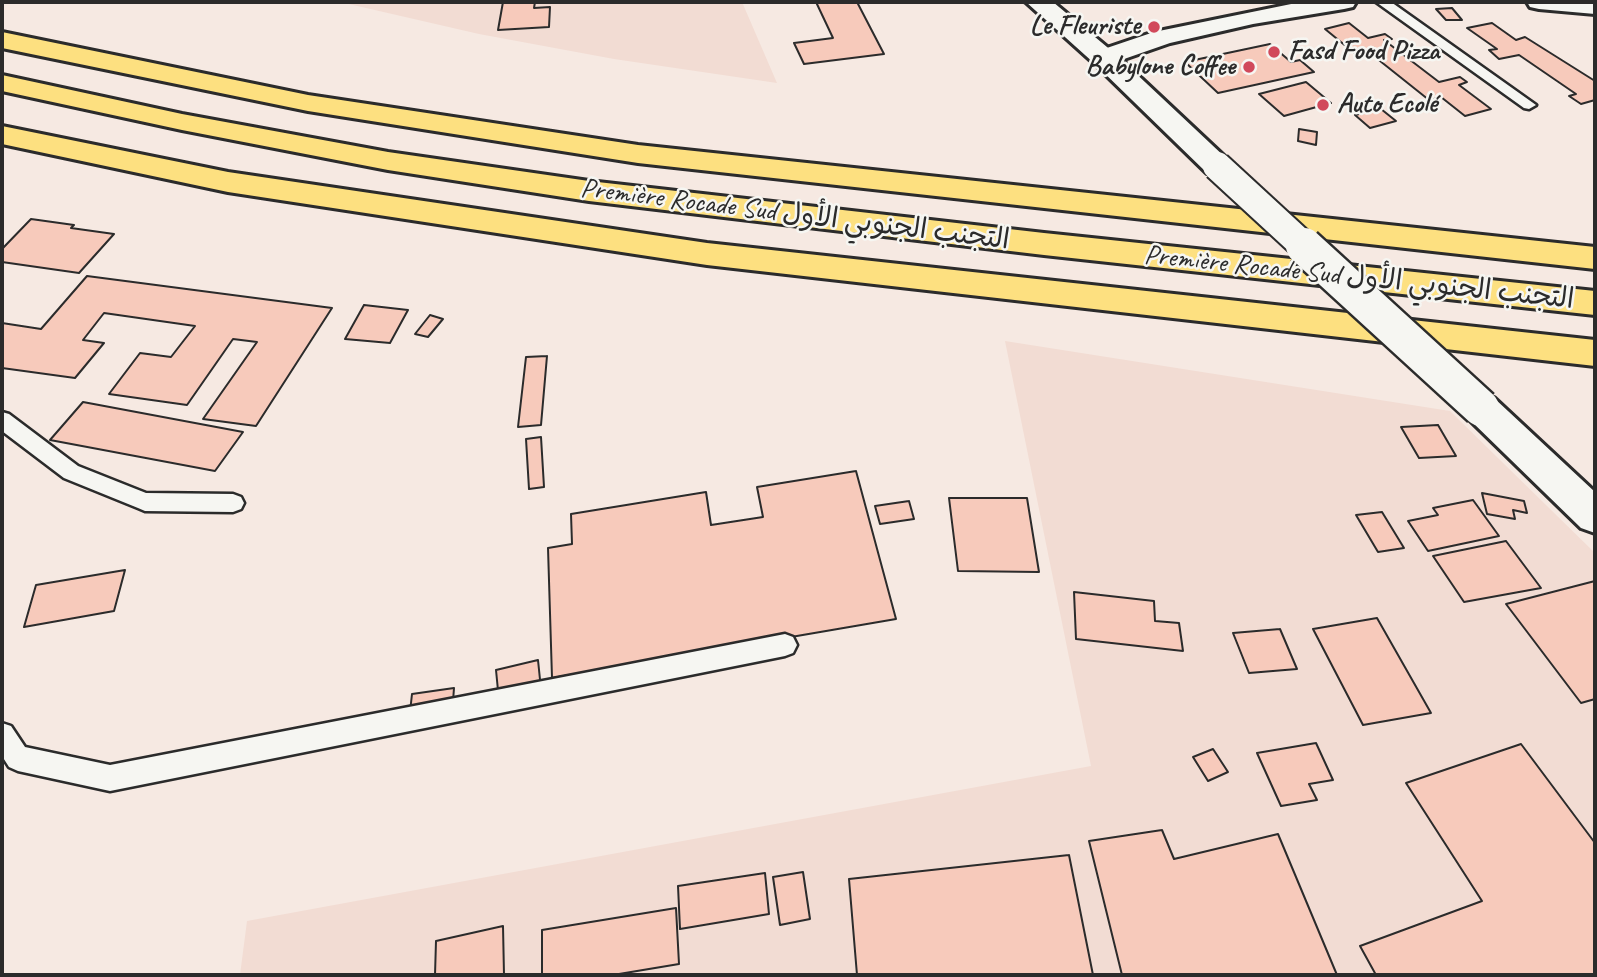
<!DOCTYPE html>
<meta charset="utf-8">
<style>
body{margin:0}
#map{position:relative;width:1597px;height:977px;overflow:hidden;background:#f6e9e2;font-family:Caveat,sans-serif}
canvas{display:block}
.frame{position:absolute;inset:0;border:4px solid #2b2b2b;pointer-events:none}
</style>
<div id="map">
<canvas width="1597" height="977"></canvas>
<div class="frame"></div>
</div>
<script>
const ctx = document.querySelector('canvas').getContext('2d');
ctx.lineJoin = 'round';
function fillPath(path, color) { ctx.fillStyle = color; ctx.fill(path, 'evenodd'); }
const poly = rows => new Path2D(rows.map(r => 'M' + r).join(''));
function stroke(path, color, width, dash) { ctx.strokeStyle = color; ctx.lineWidth = width; ctx.lineCap = dash ? 'butt' : 'round'; ctx.setLineDash(dash || []); ctx.stroke(path); }
function label(font, color, halo, rows, align = 'center') {
  ctx.font = font + ' Caveat,"Playpen Sans Arabic",sans-serif'; ctx.lineWidth = 5; ctx.setLineDash([]); ctx.textBaseline = 'middle'; ctx.strokeStyle = halo; ctx.fillStyle = color; for (const [text, x, y, turn = 0] of rows) {
    ctx.save(); ctx.translate(x, y); ctx.rotate((+turn || 0) * Math.PI / 180); ctx.textAlign = isNaN(turn) ? turn : align; if (halo) ctx.strokeText(text, 0, 0); ctx.fillText(text, 0, 0); ctx.restore();
  }
}
fillPath(poly([
 [340,2,742,2,777,83,614,59,479,34],
 [1005,341,1450,411,1595,553,1595,975,240,975,247,921,1091,766]
]), '#f2dcd3');
const building = poly([
 [503,2,535,2,534,8,550,7,549,27,498,30,503,2],
 [816,2,857,2,884,54,804,64,794,43,833,38,816,2],
 [1452,8,1462,20,1446,20,1436,9,1452,8],
 [1349,23,1368,38,1385,34,1392,39,1384,40,1439,82,1460,77,1467,82,1459,85,1491,109,1465,116,1441,97,1429,100,1370,53,1358,56,1325,29,1349,23],
 [1492,23,1516,40,1525,37,1595,81,1595,100,1581,104,1569,96,1576,94,1519,55,1499,59,1489,50,1497,49,1467,28,1492,23],
 [1270,44,1291,62,1300,60,1314,72,1218,93,1185,62,1270,44],
 [1306,82,1331,103,1284,116,1259,94,1306,82],
 [1381,109,1396,121,1370,128,1355,115,1381,109],
 [1299,129,1317,132,1316,145,1298,141,1299,129],
 [31,219,74,225,71,228,114,234,79,273,2,262,2,249,31,219],
 [87,276,332,308,256,426,203,419,257,342,233,339,187,405,109,394,140,353,171,357,195,326,104,313,83,340,104,343,75,378,2,368,2,323,41,329,87,276],
 [364,305,408,310,390,343,345,339,364,305],
 [430,315,443,319,428,337,415,334,430,315],
 [547,356,541,425,518,427,526,357,547,356],
 [83,402,243,432,215,471,50,440,83,402],
 [1438,425,1456,456,1419,458,1401,427,1438,425],
 [541,437,544,487,529,489,526,439,541,437],
 [856,471,896,619,552,678,548,548,572,544,571,514,706,492,711,525,763,517,757,487,856,471],
 [1482,493,1524,501,1527,513,1513,510,1515,519,1487,514,1482,493],
 [949,498,1027,498,1039,572,958,571,949,498],
 [1473,500,1499,536,1428,551,1408,521,1438,515,1433,508,1473,500],
 [909,501,914,519,880,524,875,506,909,501],
 [1382,512,1404,548,1378,552,1356,515,1382,512],
 [1506,541,1541,588,1464,602,1433,556,1506,541],
 [125,570,114,611,24,627,36,585,125,570],
 [1595,581,1595,699,1581,703,1506,604,1595,581],
 [1074,592,1154,601,1155,621,1179,623,1183,651,1076,639,1074,592],
 [1377,618,1431,713,1363,725,1313,629,1377,618],
 [1280,629,1297,669,1249,673,1233,633,1280,629],
 [538,660,542,699,500,711,496,670,538,660],
 [454,688,452,715,409,721,412,694,454,688],
 [1316,743,1333,780,1309,784,1317,800,1281,806,1257,753,1316,743],
 [1521,744,1595,843,1595,975,1376,975,1360,946,1482,901,1406,783,1521,744],
 [1213,749,1228,772,1208,781,1193,757,1213,749],
 [1162,830,1174,859,1278,834,1337,975,1122,975,1089,841,1162,830],
 [1069,855,1093,975,857,975,849,879,1069,855],
 [803,872,810,919,780,925,773,877,803,872],
 [765,873,769,914,680,929,678,886,765,873],
 [676,908,679,964,613,975,542,975,542,930,676,908],
 [503,926,504,975,435,975,436,941,503,926]
]);
fillPath(building, '#f7cabb');
stroke(building, '#2b2b2b', 2);
const service = poly([
 [1376,2,1391,2,1536,105,1529,109,1524,108,1376,2],
 [2,412,9,414,78,466,146,493,233,494,241,497,244,503,241,509,233,512,145,511,138,508,64,478,2,431,2,412],
 [785,634,793,637,797,645,793,653,785,656,110,791,18,771,9,767,2,756,2,723,11,726,25,747,110,765,785,634]
]);
const tertiary = poly([
 [1301,2,1356,2,1353,7,1344,9,1253,24,1170,43,1104,66,1095,64,1091,58,1095,52,1154,32,1301,2],
 [1527,2,1595,2,1595,14,1539,9,1530,7,1527,2]
]);
const secondary = poly([
 [1026,2,1053,2,1113,52,1227,159,1232,166,1227,173,1217,175,1207,173,1095,64,1026,2],
 [1481,394,1494,398,1595,492,1595,533,1581,528,1468,418,1463,408,1468,398,1481,394]
]);
const motorway = poly([
 [2,32,308,95,638,145,1595,247,1595,269,638,163,308,111,2,48,2,32],
 [2,75,182,114,388,152,589,181,1044,233,1595,291,1595,315,1044,255,589,201,388,170,182,130,2,91,2,75],
 [2,126,228,172,707,243,1595,340,1595,366,707,265,228,192,2,144,2,126]
]);
stroke(service, '#2b2b2b', 5);
stroke(tertiary, '#2b2b2b', 6);
stroke(secondary, '#2b2b2b', 6);
stroke(motorway, '#2b2b2b', 6);
fillPath(service, '#f6f6f2');
fillPath(tertiary, '#f6f6f2');
fillPath(secondary, '#f6f6f2');
fillPath(motorway, '#fde080');
const secondaryBridgeFar1 = poly([
 [1217,166,1306,248]
]);
const secondaryBridge = poly([
 [1304,246,1481,408]
]);
stroke(secondaryBridgeFar1, '#2b2b2b', 32, []);
stroke(secondaryBridge, '#2b2b2b', 41, []);
stroke(secondaryBridgeFar1, '#f6f6f2', 28);
stroke(secondaryBridge, '#f6f6f2', 36);
for (const [x, y, r, color] of [
 [1154,27,7,"#d1495b"],
 [1274,52,7,"#d1495b"],
 [1249,67,7,"#d1495b"],
 [1323,105,7,"#d1495b"]
]) { const dot = new Path2D(); dot.arc(x, y, r, 0, 2 * Math.PI); ctx.fillStyle = color; ctx.fill(dot); stroke(dot, '#f6f6f2', 2.5); }
label('bold 28px', '#2b2b2b', '#f6f6f2', [
 ["Le Fleuriste",1140,27],
 ["Fasd Food Pizza",1288,52,"left"],
 ["Babylone Coffee",1235,67],
 ["Auto Ecolé",1337,105,"left"]
], 'right');
label('28px', '#2b2b2b', '#f6f6f2', [
 ["Première Rocade Sud التجنب الجنوبي الأول",795,215,7],
 ["Première Rocade Sud التجنب الجنوبي الأول",1359,278,6]
]);
</script>
